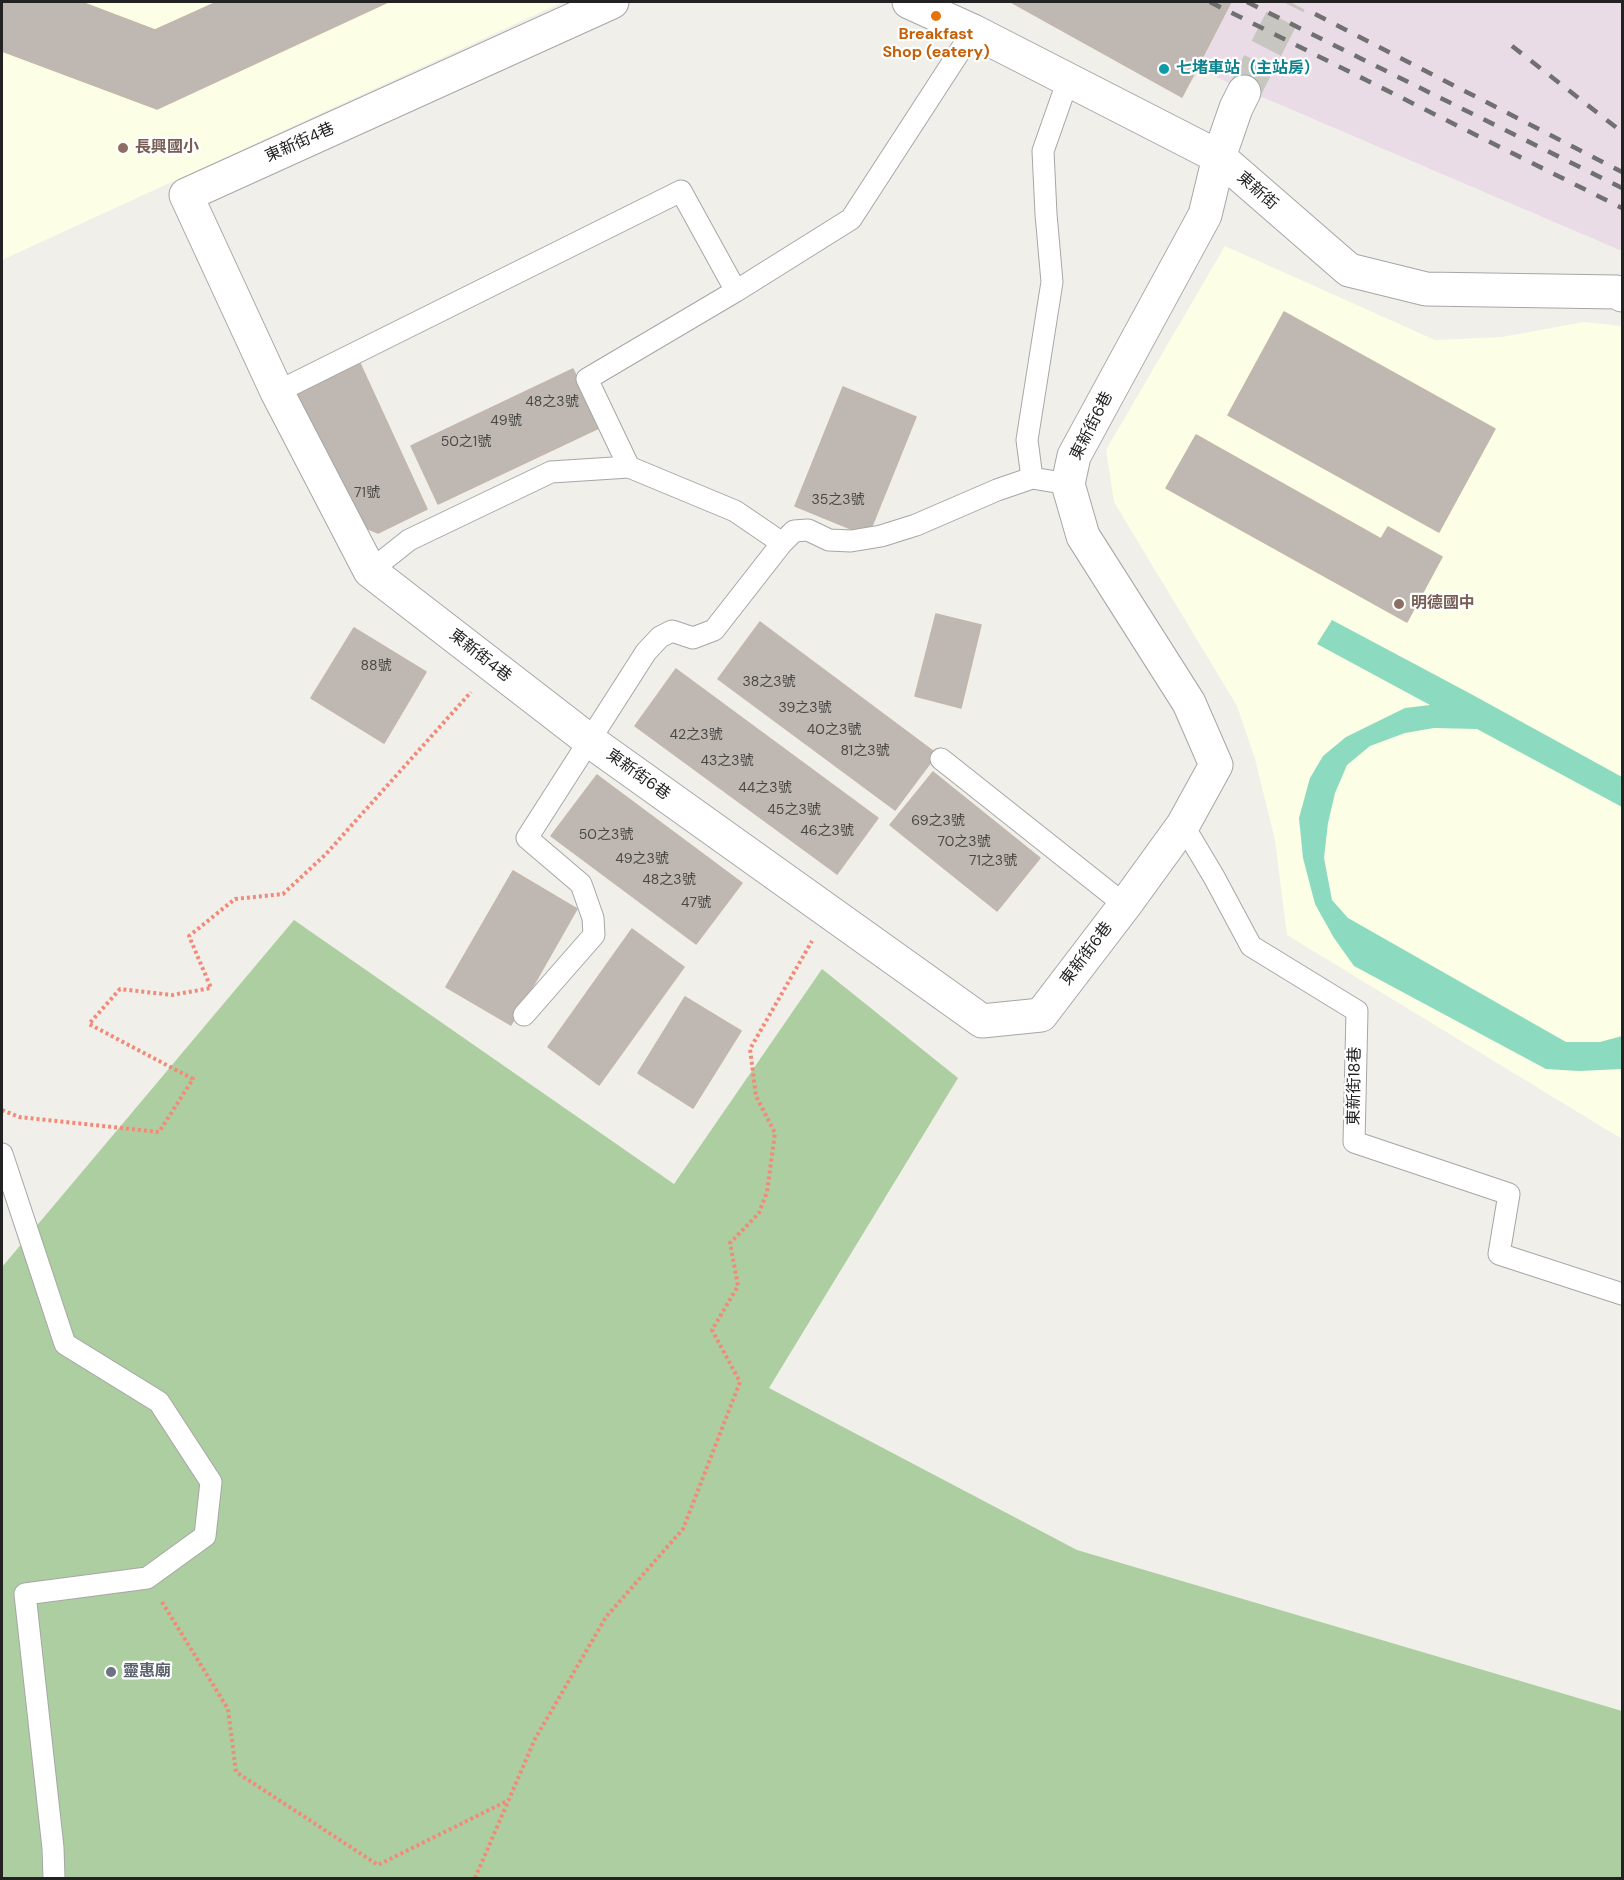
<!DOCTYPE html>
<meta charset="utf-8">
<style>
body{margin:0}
#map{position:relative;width:1624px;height:1880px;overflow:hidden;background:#f1efe9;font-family:"DM Sans",sans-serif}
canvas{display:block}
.frame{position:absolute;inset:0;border:3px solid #222;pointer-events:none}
</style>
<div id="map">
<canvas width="1624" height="1880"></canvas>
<div class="frame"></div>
</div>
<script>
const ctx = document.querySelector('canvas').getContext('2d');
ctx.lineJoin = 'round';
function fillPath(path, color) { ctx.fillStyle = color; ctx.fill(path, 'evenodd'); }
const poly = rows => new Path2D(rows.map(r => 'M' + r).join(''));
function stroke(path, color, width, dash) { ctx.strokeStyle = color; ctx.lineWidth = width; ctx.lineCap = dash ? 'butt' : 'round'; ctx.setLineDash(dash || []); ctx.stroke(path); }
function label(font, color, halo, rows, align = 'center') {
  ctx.font = font + ' "DM Sans","Noto Sans TC",sans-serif'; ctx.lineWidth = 4.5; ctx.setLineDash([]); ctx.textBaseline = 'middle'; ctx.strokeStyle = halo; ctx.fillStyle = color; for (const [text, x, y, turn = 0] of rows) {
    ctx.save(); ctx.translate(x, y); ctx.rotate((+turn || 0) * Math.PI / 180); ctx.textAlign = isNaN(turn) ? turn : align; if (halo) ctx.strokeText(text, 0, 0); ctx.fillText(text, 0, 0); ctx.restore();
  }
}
fillPath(poly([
 [1011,2,1622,2,1622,251,1199,70,1182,97]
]), '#eadce7');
fillPath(poly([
 [2,2,563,2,2,260],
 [1225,246,1435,340,1502,337,1584,322,1622,326,1622,1139,1287,935,1275,840,1255,759,1237,706,1114,502,1106,450]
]), '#fdfee6');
fillPath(poly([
 [294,920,674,1184,822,969,958,1078,769,1388,1077,1550,1622,1711,1622,1878,2,1878,2,1267]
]), '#accea0');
fillPath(poly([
 [1332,620,1471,694,1622,777,1622,807,1477,729,1434,728,1405,733,1370,746,1347,765,1335,793,1328,823,1324,858,1332,900,1348,918,1566,1042,1600,1042,1622,1036,1622,1069,1579,1071,1546,1069,1354,966,1334,938,1315,904,1303,858,1299,818,1310,778,1323,756,1346,737,1405,708,1430,705,1317,644]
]), '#8cdbc0');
const building = poly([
 [2,2,81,2,155,30,217,2,388,2,157,109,2,51,2,2],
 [1011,2,1231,2,1182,97,1011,2],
 [1284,312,1495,429,1439,532,1228,415,1284,312],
 [358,359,427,509,378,533,359,525,295,389,358,359],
 [573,369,601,427,438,504,411,446,573,369],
 [843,387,916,417,868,536,795,506,843,387],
 [1196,435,1381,539,1388,527,1442,557,1407,622,1166,488,1196,435],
 [936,614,981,625,961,708,915,696,936,614],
 [760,622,937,754,895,810,718,679,760,622],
 [354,628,426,672,384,743,311,698,354,628],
 [676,669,878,818,837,874,635,726,676,669],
 [933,772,1040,858,997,911,890,825,933,772],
 [597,775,742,883,696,944,551,836,597,775],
 [513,871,577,909,511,1025,446,987,513,871],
 [632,929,684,967,599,1085,548,1047,632,929],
 [685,997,741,1031,693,1108,638,1073,685,997]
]);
fillPath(building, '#bfb8b2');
stroke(building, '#c3b7ac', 1.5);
stroke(poly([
 [1244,92,1290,2]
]), '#c8c6c1', 33, [33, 16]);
const service = poly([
 [973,31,851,219,736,291,587,379,629,467,735,511,782,543,794,531,808,530,829,540,851,541,881,536,916,525,997,490,1032,478,1068,484],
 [277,392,681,191,736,291],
 [1032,478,1027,440,1052,282,1046,214,1043,151,1068,80],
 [370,571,409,540,551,472,629,467],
 [941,759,1125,905],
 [1183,825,1214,877,1251,946,1357,1011,1354,1142,1509,1194,1499,1254,1622,1294],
 [524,1015,594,935,593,918,581,884,527,838,646,652,660,637,672,631,693,638,714,630,782,543],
 [2,1154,65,1344,159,1402,211,1482,205,1536,147,1578,25,1594,53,1848,54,1878]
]);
const minor = poly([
 [612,2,186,195,277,392,370,571,590,741,982,1021,1041,1015,1125,905,1183,825,1216,765,1189,703,1083,536,1068,484,1074,456,1205,215,1219,157,1236,108,1244,92],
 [909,2,973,31,1219,157,1349,270,1426,289,1617,292,1622,295]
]);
stroke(service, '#a6a6a6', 23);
stroke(minor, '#a6a6a6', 35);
stroke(poly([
 [2,1110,19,1117,159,1132,193,1079,89,1024,120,989,172,995,211,988,189,936,235,899,283,894,326,854,471,692],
 [162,1602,228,1709,236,1772,378,1865,507,1801],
 [475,1878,535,1739,606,1617,683,1529,740,1382,712,1330,738,1286,730,1243,759,1213,767,1192,775,1133,756,1096,750,1049,812,941]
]), '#f38a79', 4, [3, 3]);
stroke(service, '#fff', 21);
stroke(minor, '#fff', 33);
stroke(poly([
 [1210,2,1622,208],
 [1247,2,1622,188],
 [1315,14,1622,172],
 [1512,46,1622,132]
]), '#707070', 4.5, [12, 12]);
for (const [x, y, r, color] of [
 [936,16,6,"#e8710a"],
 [1164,69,6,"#0f9aa8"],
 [123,148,6,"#8d6e63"],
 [1399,604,6,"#8d6e63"],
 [111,1672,6,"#6b7280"]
]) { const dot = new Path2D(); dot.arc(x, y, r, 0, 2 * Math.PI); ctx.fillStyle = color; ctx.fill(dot); stroke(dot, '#fff', 2); }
label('14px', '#494846', null, [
 ["48之3號",552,402],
 ["49號",506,421],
 ["50之1號",466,442],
 ["71號",367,493],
 ["35之3號",838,500],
 ["88號",376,666],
 ["38之3號",769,682],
 ["39之3號",805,708],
 ["40之3號",834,730],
 ["42之3號",696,735],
 ["81之3號",865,751],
 ["43之3號",727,761],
 ["44之3號",765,788],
 ["45之3號",794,810],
 ["69之3號",938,821],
 ["46之3號",827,831],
 ["50之3號",606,835],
 ["70之3號",964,842],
 ["49之3號",642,859],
 ["71之3號",993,861],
 ["48之3號",669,880],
 ["47號",696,903]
]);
label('bold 16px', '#c56008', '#fff', [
 ["Breakfast",936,35],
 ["Shop (eatery)",936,53]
]);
label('bold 16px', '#0d838f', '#fff', [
 ["七堵車站（主站房）",1176,69]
], 'left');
label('16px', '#222', '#fff', [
 ["東新街4巷",300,143,-24],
 ["東新街",1257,191,41],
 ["東新街6巷",1092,426,-63],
 ["東新街4巷",480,656,38],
 ["東新街6巷",638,775,36],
 ["東新街6巷",1087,954,-53],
 ["東新街18巷",1355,1086,-89]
]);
label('bold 16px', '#785e54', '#fff', [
 ["長興國小",135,148],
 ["明德國中",1411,604]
], 'left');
label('bold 16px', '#5b616d', '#fff', [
 ["靈惠廟",123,1672]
], 'left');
</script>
